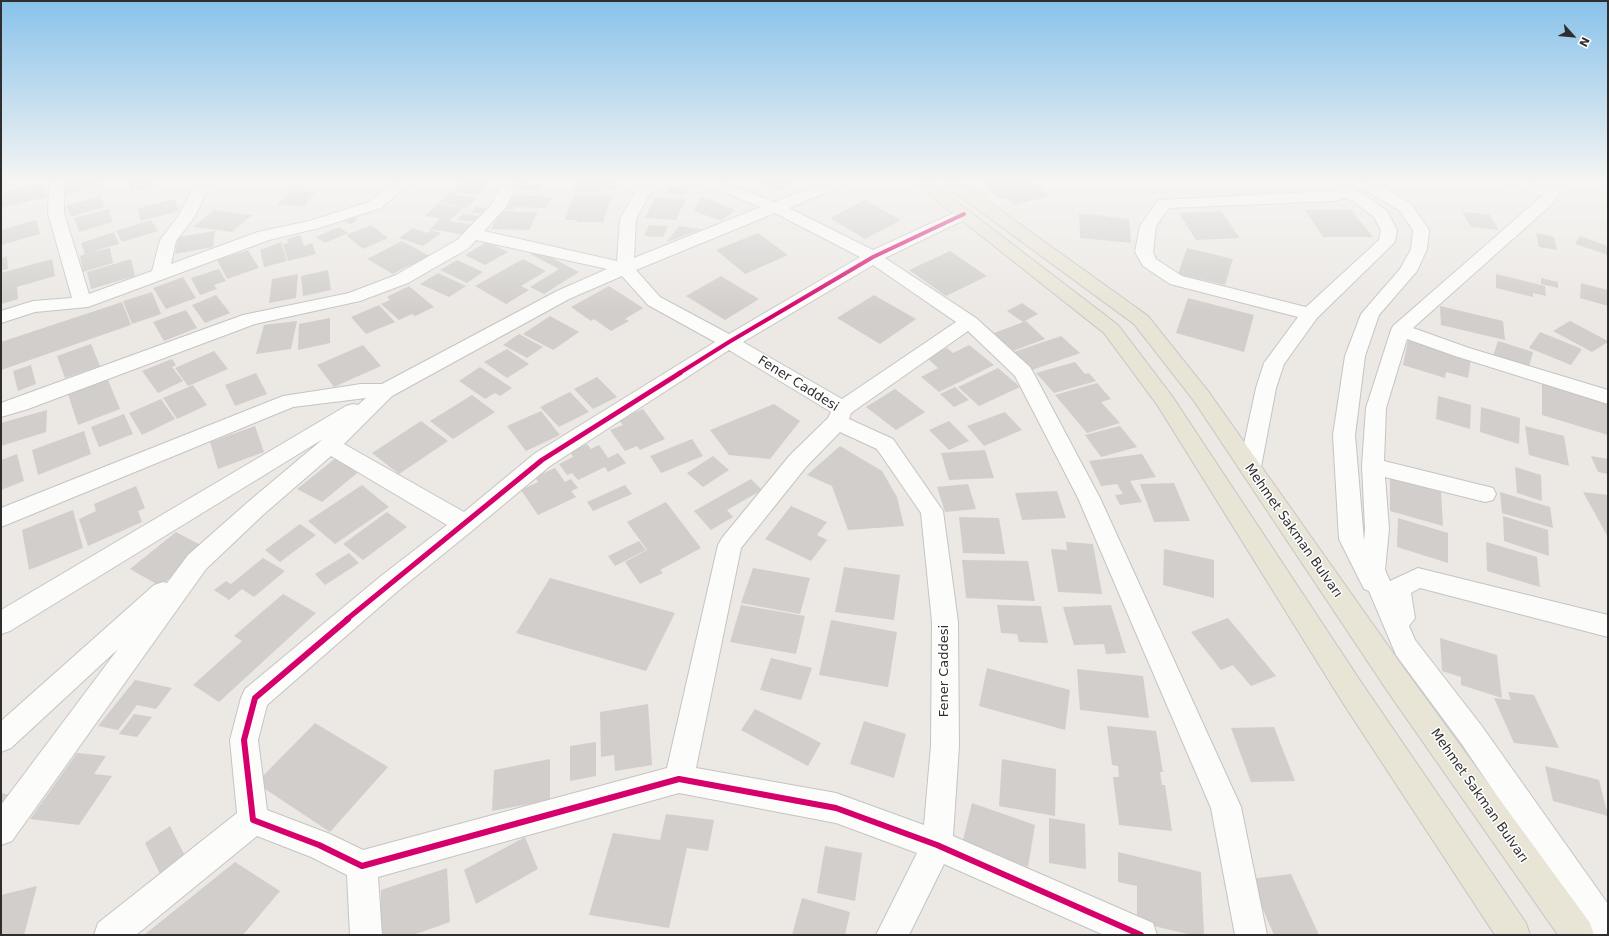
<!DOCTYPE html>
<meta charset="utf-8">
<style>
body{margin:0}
#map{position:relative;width:1609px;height:936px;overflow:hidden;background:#ece8e4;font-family:"DejaVu Sans",sans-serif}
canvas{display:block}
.frame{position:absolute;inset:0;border:2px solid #2e2e2e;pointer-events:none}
.north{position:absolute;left:1553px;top:16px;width:40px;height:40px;-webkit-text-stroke:3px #fff;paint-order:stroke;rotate:117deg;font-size:11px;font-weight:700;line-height:16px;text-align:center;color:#2e2e2e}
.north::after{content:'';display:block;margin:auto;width:14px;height:18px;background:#2e2e2e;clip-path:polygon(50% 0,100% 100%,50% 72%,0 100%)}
</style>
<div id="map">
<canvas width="1609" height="936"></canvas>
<div class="frame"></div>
<div class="north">N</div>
</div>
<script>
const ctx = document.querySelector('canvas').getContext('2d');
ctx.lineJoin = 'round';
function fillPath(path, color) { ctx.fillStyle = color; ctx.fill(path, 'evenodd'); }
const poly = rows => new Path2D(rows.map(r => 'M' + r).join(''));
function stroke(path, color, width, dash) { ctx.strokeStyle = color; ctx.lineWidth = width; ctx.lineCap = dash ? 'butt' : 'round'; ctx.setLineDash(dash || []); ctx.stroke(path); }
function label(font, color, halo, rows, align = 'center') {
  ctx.font = font + ' "DejaVu Sans",sans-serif'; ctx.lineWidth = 3; ctx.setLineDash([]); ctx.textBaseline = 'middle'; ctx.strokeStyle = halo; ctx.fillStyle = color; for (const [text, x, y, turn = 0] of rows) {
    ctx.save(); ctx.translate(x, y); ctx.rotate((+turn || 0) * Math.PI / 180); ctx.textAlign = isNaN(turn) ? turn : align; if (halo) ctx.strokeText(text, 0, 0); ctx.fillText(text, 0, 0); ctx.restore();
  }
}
fillPath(poly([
 [43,182,46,197,1,208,1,193],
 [60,182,102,182,103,186,65,196],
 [136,182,154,182,155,186,130,192,128,183],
 [460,182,490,182,482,194,452,193],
 [520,182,529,182,528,183,543,184,540,190,516,189],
 [577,182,603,182,599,192,573,192],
 [604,182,618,182,616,189,602,189],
 [759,182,798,182,774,192],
 [980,182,1033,182,1050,196,1014,205,1006,198,1000,199],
 [669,187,689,189,686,195,666,193],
 [291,190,317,191,304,206,277,205],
 [449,193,477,198,466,208,439,202],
 [512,195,553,197,546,208,515,207,513,210,503,209],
 [574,195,612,195,603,222,577,222,577,220,565,220],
 [100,196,105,207,71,217,66,206],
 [655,197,686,199,676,220,645,218],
 [701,197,736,210,721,221,694,211],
 [174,199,179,211,141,221,137,209],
 [865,200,901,220,865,239,830,218],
 [438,203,463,208,449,221,475,225,466,235,430,229,440,219,448,220,425,216],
 [475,207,486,208,482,214,471,213],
 [108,209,113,222,79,232,74,218],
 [214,210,252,215,232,232,193,227],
 [1305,210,1351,210,1373,237,1323,237],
 [501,211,538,212,529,230,491,229],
 [1221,211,1240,238,1196,240,1179,213],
 [1462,212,1489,214,1499,230,1471,227],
 [1079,213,1129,219,1131,243,1080,238],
 [463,214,482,216,477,222,457,220],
 [350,215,358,220,350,224,342,220],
 [36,220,40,234,1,245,1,230],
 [151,220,158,231,122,242,116,231],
 [371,225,388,238,363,249,346,235],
 [649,225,668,226,663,237,644,236],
 [679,226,702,229,667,242],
 [339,227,348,233,325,243,316,237],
 [413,228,427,233,431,230,441,233,423,246,399,238],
 [215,231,213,247,175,254,178,237],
 [114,232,119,244,91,252,110,248,113,263,83,272,80,256,85,254,81,243],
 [758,233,788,255,745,274,716,250],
 [1536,233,1554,237,1557,250,1539,247],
 [300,235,304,246,312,243,316,254,288,261,283,244,288,243,287,239],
 [1580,236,1608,246,1608,255,1575,244],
 [402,241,433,258,415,268,410,265,393,274,367,259],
 [281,242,287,261,264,267,260,250],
 [487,242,508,252,485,265,465,255],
 [1187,248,1233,259,1225,285,1178,274],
 [248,250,259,268,227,279,217,260],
 [537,250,579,272,544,294,530,287,559,269,530,254],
 [950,251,987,276,946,296,909,270],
 [7,256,8,269,1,271,1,258],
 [52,259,55,276,17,287,18,299,1,304,1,273],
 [131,259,135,276,91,289,87,272],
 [523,259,546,271,521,286,529,290,506,304,475,286],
 [457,260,483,272,467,283,440,270],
 [219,269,226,281,214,285,217,289,200,295,191,278],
 [328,270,331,290,303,296,301,276],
 [438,273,466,286,449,297,420,284],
 [298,274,296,298,269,303,272,279],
 [1496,274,1545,286,1546,296,1533,293,1533,297,1496,288],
 [721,276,759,299,725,320,686,296],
 [183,277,196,298,166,309,153,288],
 [1541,278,1558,282,1558,288,1541,284],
 [1581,283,1608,290,1608,306,1580,298],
 [409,286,434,307,415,316,412,314,399,320,381,304,390,300,387,297],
 [609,286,643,308,625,319,629,321,611,331,594,319,591,321,571,307],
 [152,292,161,314,132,324,123,301],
 [216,295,230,313,205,323,192,305],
 [874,295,916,319,880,344,837,318],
 [1188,298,1254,315,1244,352,1176,333],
 [122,302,131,325,1,370,1,342],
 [1022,303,1038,314,1023,322,1007,311],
 [379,305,395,322,366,334,351,317],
 [1440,306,1503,321,1505,340,1441,325],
 [186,310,197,328,164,341,153,322],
 [550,316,579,332,553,350,523,334],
 [330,318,330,343,298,350,299,324],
 [297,321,291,349,256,354,264,325],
 [1026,321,1045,339,1013,351,994,333],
 [1570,321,1608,341,1608,342,1592,352,1553,331],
 [1540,332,1582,349,1571,365,1529,348],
 [519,334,543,347,527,358,503,345],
 [1061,336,1080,353,1032,370,1014,352],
 [1408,340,1471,358,1468,378,1446,372,1445,378,1403,365],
 [1498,341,1533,352,1528,371,1492,359],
 [91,344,100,366,65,378,57,356],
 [363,345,381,366,334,387,317,365],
 [969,345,994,365,939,392,921,377,938,368,926,357,947,348,953,353],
 [507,349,529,364,507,378,484,362],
 [214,351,228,369,188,386,175,368],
 [172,359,176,365,172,367,183,381,158,393,142,371],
 [1075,362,1085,374,1089,373,1096,381,1054,393,1036,373],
 [31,365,36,384,18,391,13,371],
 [480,367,512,388,500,396,495,393,485,399,459,381],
 [998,368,1020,387,979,406,958,387],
 [256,373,267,394,235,406,225,385],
 [597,377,617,397,593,409,574,389],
 [108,380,120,409,78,425,68,394],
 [1097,383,1111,399,1101,402,1120,423,1087,433,1055,395],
 [1542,384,1608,403,1608,435,1542,415],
 [193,385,207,405,177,419,163,398],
 [955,387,969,400,954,407,940,394],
 [895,389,925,412,896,430,866,407],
 [570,392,589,412,559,427,540,407],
 [472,395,495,412,453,439,430,421],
 [1438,396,1471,405,1470,429,1436,419],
 [161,399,175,419,142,435,129,413],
 [774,404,800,421,770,459,729,455,710,430],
 [1481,407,1520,418,1519,444,1480,432],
 [643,409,665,439,640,450,637,446,625,451,610,430,623,425,618,419],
 [47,410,46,432,1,446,1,423],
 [541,411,560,435,526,451,507,426],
 [1005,412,1022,430,984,446,967,426],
 [124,414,133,434,99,447,91,427],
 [421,421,448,441,399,474,372,453],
 [949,421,969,441,949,450,929,430],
 [255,426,264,452,218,469,210,442],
 [1120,426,1137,447,1101,457,1085,435],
 [1525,426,1564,436,1569,466,1529,455],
 [84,431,91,454,38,475,32,450],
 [692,439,703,456,661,473,650,456],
 [587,444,591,449,599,445,608,458,618,453,626,463,608,472,605,467,578,480,572,473,567,475,559,464,573,457,570,452],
 [840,446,882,471,897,497,904,526,848,530,832,486,807,475],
 [985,450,994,478,949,480,941,453],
 [17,454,24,481,1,490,1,460],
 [1142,454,1156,477,1130,481,1142,502,1120,505,1115,495,1123,494,1117,484,1101,486,1089,461],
 [713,456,729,470,703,487,687,473],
 [1591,456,1608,459,1608,474,1598,472],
 [337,457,362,469,322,502,297,489],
 [1515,467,1541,475,1542,501,1517,493],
 [555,468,565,482,571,479,578,488,571,491,576,497,538,515,521,490,538,482,535,477],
 [1390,478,1441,492,1443,526,1390,511],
 [751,479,762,490,727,510,733,517,711,530,694,511],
 [1174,483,1190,521,1154,522,1140,484],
 [968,484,976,509,945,512,937,487],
 [362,485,389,507,335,544,308,521],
 [625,485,632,494,593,511,587,502],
 [136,486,145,508,138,511,142,522,88,546,79,519,96,511,94,504],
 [1057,491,1066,518,1022,520,1015,493],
 [1500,492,1550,507,1553,528,1502,513],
 [1583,492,1608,495,1608,537],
 [666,502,701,548,660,570,663,573,640,584,625,562,647,550,627,522],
 [791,506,827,522,817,535,827,540,811,561,765,539],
 [73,510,83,548,29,570,22,530],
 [387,512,407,527,363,560,343,544],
 [1503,516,1548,530,1549,556,1504,541],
 [959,517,999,518,1005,554,963,553],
 [1398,518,1448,533,1448,563,1397,547],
 [300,524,316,535,280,562,265,550],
 [176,532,206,548,160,586,130,569],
 [639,541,646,550,615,566,608,556],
 [1066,542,1093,544,1102,594,1058,592,1051,549,1067,550],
 [1486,542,1537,557,1540,587,1487,571],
 [1164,549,1214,560,1214,598,1163,585],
 [349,553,359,563,325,585,315,574],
 [263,558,285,571,254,597,242,589,229,600,214,590,226,581,231,584],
 [962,560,1028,561,1035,601,966,598],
 [844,567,900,575,894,620,835,612],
 [753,568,810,578,800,614,741,603],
 [550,578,675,613,646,671,516,633],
 [283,594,316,613,219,702,193,685,242,641,234,636],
 [741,605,805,616,796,654,730,642],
 [997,605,1041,606,1048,643,1019,642,1017,634,1001,633],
 [1111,605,1126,653,1106,654,1104,644,1074,645,1063,607],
 [1228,618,1276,676,1251,686,1233,665,1221,670,1191,632],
 [831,620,897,632,888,687,819,675],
 [1440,638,1497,655,1502,698,1461,685,1461,677,1442,671],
 [771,658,812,668,801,700,760,690],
 [987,668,1070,690,1065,730,979,706],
 [1077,669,1143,676,1149,718,1080,710],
 [135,680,172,688,156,709,137,705,118,730,98,726],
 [1508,692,1534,695,1559,748,1514,743,1494,698,1511,700],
 [648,704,652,765,615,771,614,755,601,757,600,712],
 [755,709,821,743,808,766,741,730],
 [134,714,152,717,137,737,119,734],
 [864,721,906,734,894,778,850,764],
 [315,723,388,767,330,832,256,783],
 [1107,726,1156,731,1163,772,1160,772,1162,785,1165,785,1172,831,1119,825,1113,777,1119,777,1118,766,1112,765],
 [1274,727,1295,781,1251,782,1231,728],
 [596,742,596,776,570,781,570,746],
 [77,753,106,756,94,774,112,776,79,825,30,819],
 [550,759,550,800,492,811,494,770],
 [1002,759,1056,769,1055,816,999,806],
 [1545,766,1599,780,1608,816,1553,801],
 [1,793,11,795,1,806],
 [972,803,1035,825,1028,867,962,844],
 [666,814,714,820,708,851,687,848,669,928,589,915,613,833,660,840],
 [1049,818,1085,824,1086,869,1049,863],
 [170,826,186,858,161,876,145,843],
 [525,837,538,869,476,904,464,870],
 [825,846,862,853,855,901,817,893],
 [1118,852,1201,872,1204,935,1192,935,1137,922,1137,886,1118,882],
 [235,862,280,891,243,935,144,935],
 [447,868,450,922,413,935,381,935,381,890],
 [1291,874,1319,935,1274,935,1250,879],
 [37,886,24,935,1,935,1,895],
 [802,898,850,912,845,935,792,935]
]), '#d1cecb');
const minor = poly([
 [1,182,17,182,14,185,1,188,1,182],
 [49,182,64,182,64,213,89,294,152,271,160,240,179,215,196,182,211,182,195,216,176,241,171,264,258,232,309,221,369,202,395,182,412,182,381,208,319,228,269,240,88,307,35,312,1,323,1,311,33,301,72,298,48,213,49,182],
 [503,182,518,182,506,207,484,231,617,261,620,219,641,182,656,182,636,219,634,258,761,207,717,190,684,185,682,182,721,182,775,202,825,182,845,182,843,185,789,208,873,250,958,211,964,209,970,211,972,214,970,217,885,258,976,318,1030,367,1033,372,1100,498,1241,807,1267,935,1235,935,1211,808,1078,498,1015,376,968,331,851,413,849,419,893,439,943,511,958,622,959,746,953,836,1153,923,1157,935,1104,935,944,864,909,935,876,935,917,853,836,823,679,793,378,877,382,935,350,935,347,875,311,857,257,836,136,935,94,935,98,923,237,813,230,740,241,698,245,689,381,576,447,525,331,456,264,514,206,569,12,841,1,845,1,805,118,649,11,748,1,752,1,721,154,585,163,582,167,583,188,555,248,502,323,439,10,631,1,634,1,610,346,406,353,404,358,405,366,398,293,407,1,527,1,508,283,396,361,384,382,384,557,291,607,269,476,240,469,248,408,283,360,301,255,324,28,409,1,417,1,403,243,315,349,293,396,275,457,240,491,205,503,182],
 [775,213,860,257,729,334,660,297,636,270,775,213],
 [873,265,956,322,842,399,743,342,873,265],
 [622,276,648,305,715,342,534,454,464,512,344,444,392,396,569,299,622,276],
 [729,350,831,412,828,418,790,455,722,538,718,545,667,768,363,850,330,834,267,810,258,740,267,705,399,590,473,530,550,466,729,350],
 [840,432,877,449,921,513,932,622,931,746,924,825,836,793,696,768,741,548,806,467,840,432],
 [1338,182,1362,182,1383,187,1412,205,1429,230,1427,249,1417,271,1379,315,1365,356,1355,435,1364,541,1365,529,1362,466,1366,408,1391,330,1393,326,1542,196,1510,185,1508,182,1529,182,1548,188,1552,182,1568,182,1552,204,1413,328,1469,348,1608,390,1608,404,1455,356,1407,339,1386,408,1384,461,1485,486,1493,488,1496,494,1493,500,1485,502,1385,477,1389,529,1385,570,1390,581,1418,568,1608,615,1608,637,1420,588,1411,593,1415,618,1409,626,1415,640,1481,725,1608,904,1608,935,1591,935,1461,743,1396,655,1369,591,1364,589,1339,539,1333,435,1345,356,1361,314,1400,269,1411,249,1413,230,1400,211,1371,193,1351,188,1365,195,1387,211,1397,230,1395,242,1317,318,1284,364,1276,388,1261,467,1258,473,1250,475,1242,473,1239,467,1256,388,1264,363,1298,317,1170,284,1143,266,1135,252,1140,226,1158,200,1333,191,1336,190,1335,189,1339,185,1338,182],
 [1345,198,1353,201,1374,217,1381,230,1379,240,1306,307,1182,276,1156,259,1153,252,1156,226,1169,208,1335,201,1345,198]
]);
const major = poly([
 [915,182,931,182,1118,325,1172,396,1361,682,1526,923,1530,935,1495,935,1341,700,1158,406,1104,333,917,185,915,182],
 [945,182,961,182,1148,316,1208,391,1408,674,1590,923,1594,935,1558,935,1388,692,1194,401,1134,324,958,195,947,185,945,182]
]);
stroke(minor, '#c5c4c5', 2);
stroke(major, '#c6c5c4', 2);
fillPath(minor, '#fcfcfb');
fillPath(major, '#e8e4d6');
stroke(poly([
 [678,374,729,342,873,257,964,214]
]), '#d6006c', 4);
stroke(poly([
 [346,620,542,460,680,373]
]), '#d6006c', 5);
stroke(poly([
 [348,619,255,698,244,740,253,820,319,845,362,866,679,779,836,808,937,845,1141,935]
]), '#d6006c', 6);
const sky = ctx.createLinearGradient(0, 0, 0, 313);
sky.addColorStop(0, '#88c2ea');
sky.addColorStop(0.58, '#f6f5f3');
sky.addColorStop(1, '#f6f5f300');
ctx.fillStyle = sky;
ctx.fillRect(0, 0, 1609, 313);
label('13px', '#2e2e2e', '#fff', [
 ["Fener Caddesi",798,384,32],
 ["Mehmet Sakman Bulvarı",1293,531,55],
 ["Fener Caddesi",945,671,-90],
 ["Mehmet Sakman Bulvarı",1479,796,55]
]);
</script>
